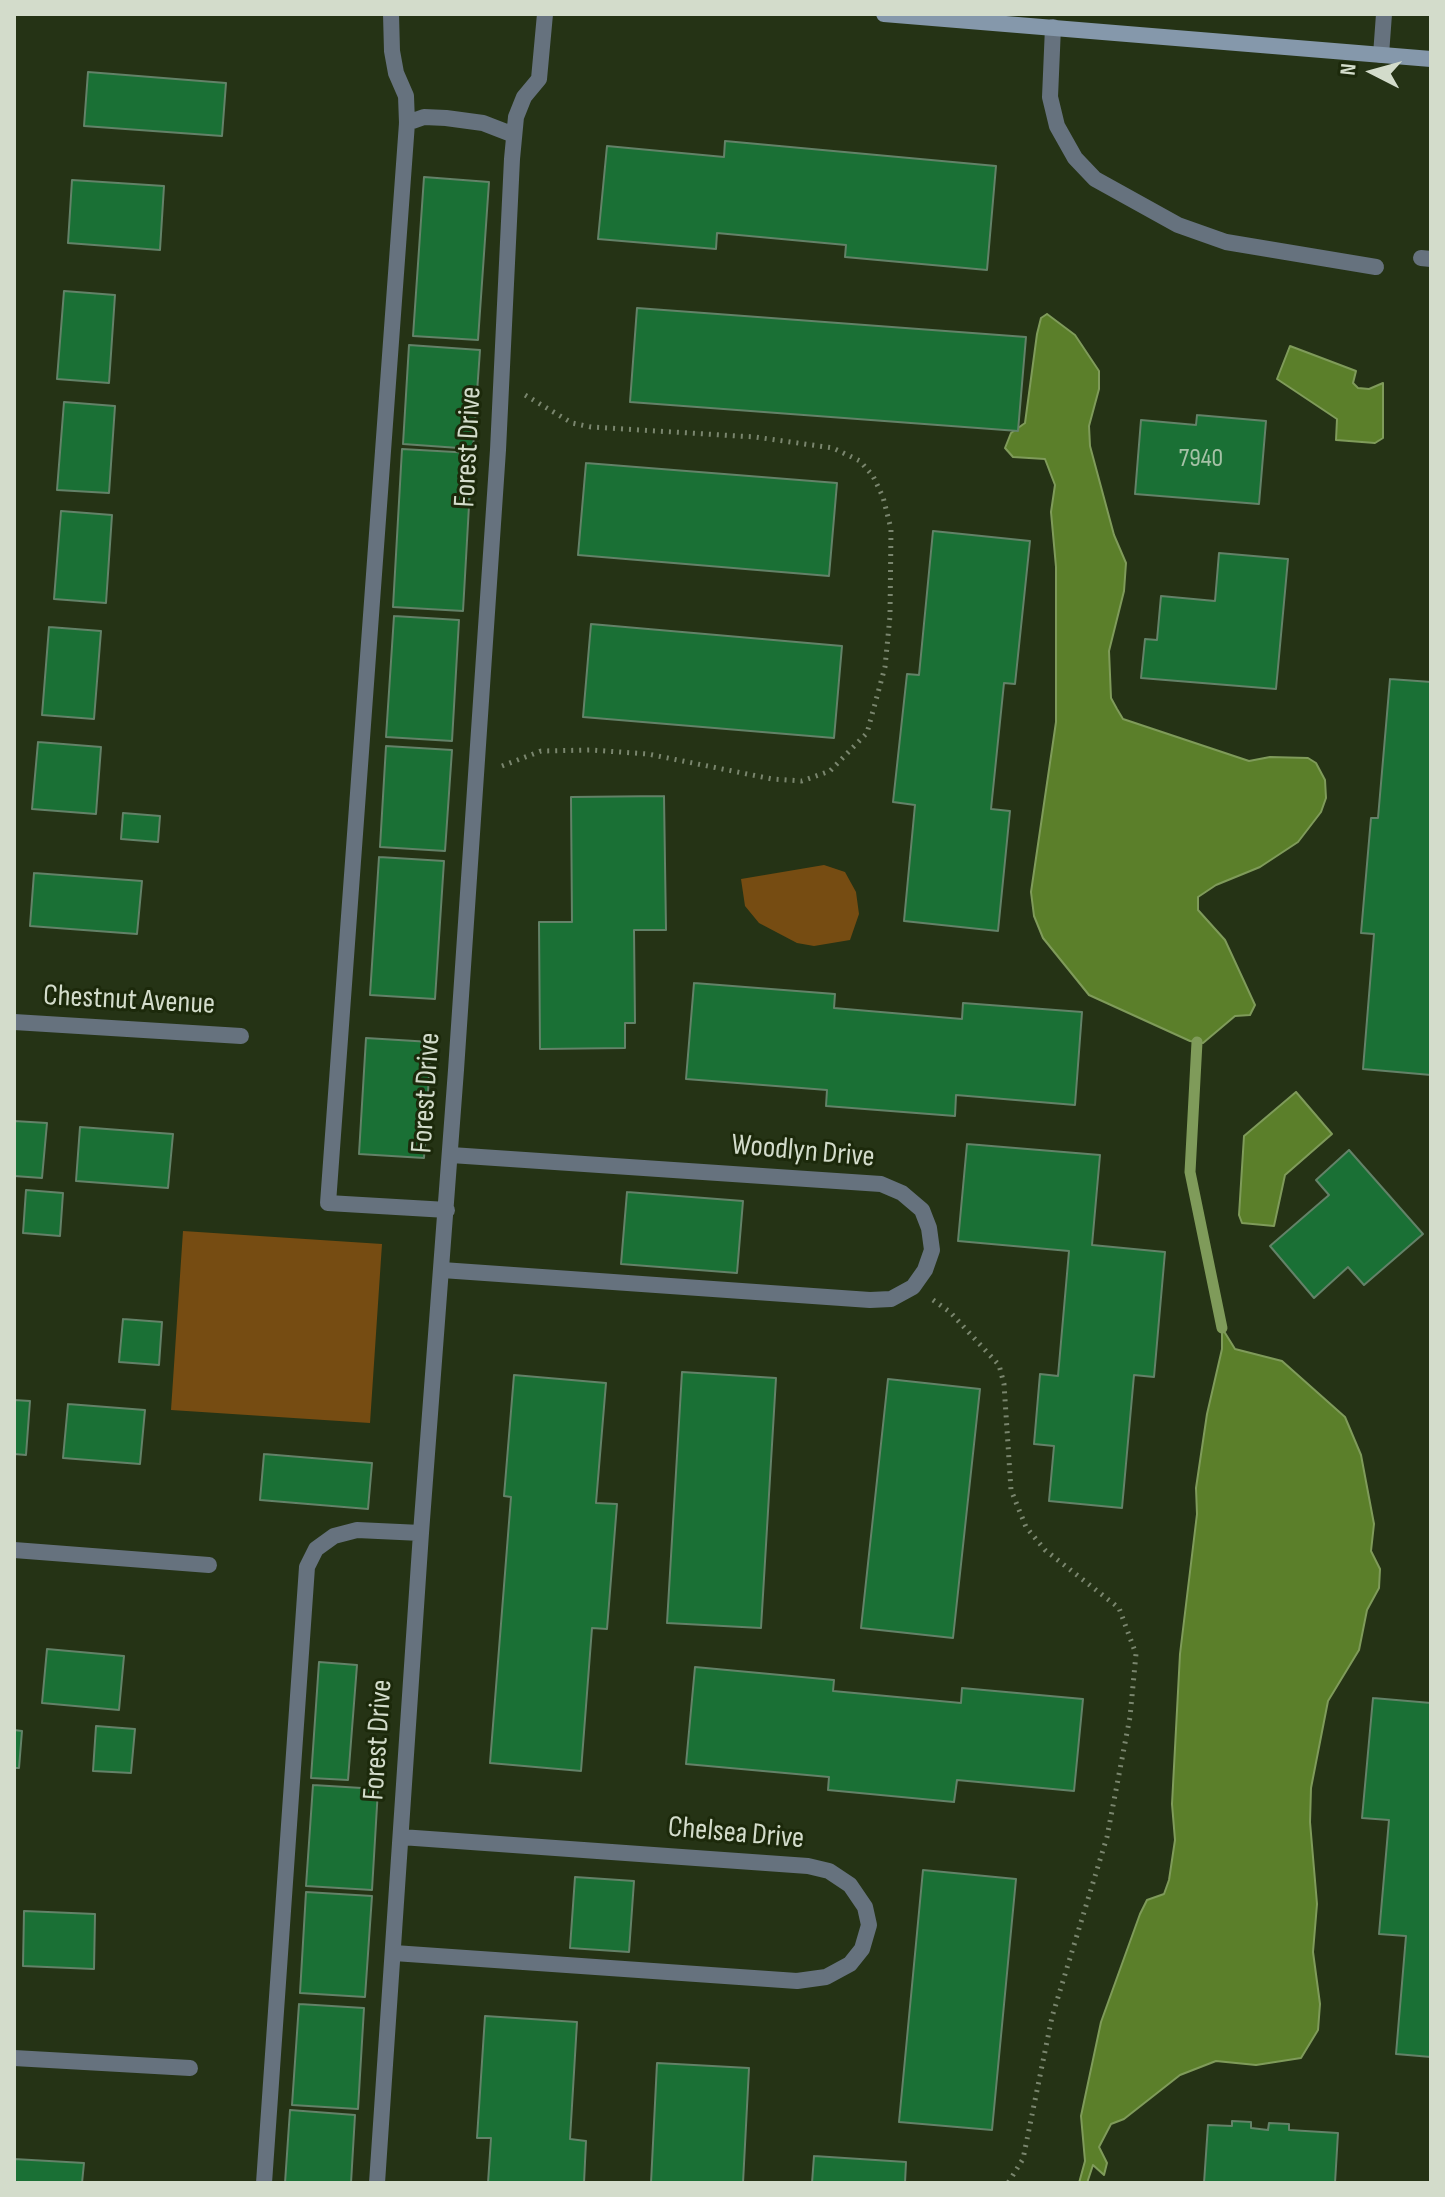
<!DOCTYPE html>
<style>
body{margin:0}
#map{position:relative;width:1445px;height:2197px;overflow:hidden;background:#253315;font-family:"Sofia Sans Condensed",sans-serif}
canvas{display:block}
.frame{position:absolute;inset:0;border:16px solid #d3dccb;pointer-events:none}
.north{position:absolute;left:1333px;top:32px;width:80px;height:80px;-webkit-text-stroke:6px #1c290b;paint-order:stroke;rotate:276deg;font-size:22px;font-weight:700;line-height:32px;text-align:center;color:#d3dccb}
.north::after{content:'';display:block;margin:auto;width:28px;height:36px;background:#d3dccb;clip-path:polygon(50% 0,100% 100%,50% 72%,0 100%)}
</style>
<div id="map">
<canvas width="1445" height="2197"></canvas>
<div class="frame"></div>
<div class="north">N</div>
</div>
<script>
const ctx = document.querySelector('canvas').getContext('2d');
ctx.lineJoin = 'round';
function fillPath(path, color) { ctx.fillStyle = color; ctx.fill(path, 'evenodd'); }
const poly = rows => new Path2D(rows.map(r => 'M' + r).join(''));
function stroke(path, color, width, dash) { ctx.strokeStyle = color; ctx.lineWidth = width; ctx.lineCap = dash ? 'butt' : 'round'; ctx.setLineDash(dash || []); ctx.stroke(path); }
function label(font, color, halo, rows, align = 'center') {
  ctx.font = font + ' "Sofia Sans Condensed",sans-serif'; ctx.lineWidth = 6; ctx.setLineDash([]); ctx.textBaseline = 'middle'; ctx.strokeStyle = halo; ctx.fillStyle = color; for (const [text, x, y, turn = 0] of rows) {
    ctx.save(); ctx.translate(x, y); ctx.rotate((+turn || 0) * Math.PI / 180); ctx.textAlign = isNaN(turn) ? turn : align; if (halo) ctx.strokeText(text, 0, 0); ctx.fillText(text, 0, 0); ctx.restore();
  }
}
fillPath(poly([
 [824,865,845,872,856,892,859,914,850,940,814,946,797,943,759,923,745,906,741,879],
 [183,1231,382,1244,370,1423,171,1410]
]), '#764c12');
const water = poly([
 [1047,314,1075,335,1099,371,1099,389,1089,426,1090,446,1114,535,1126,563,1124,591,1109,651,1111,698,1117,709,1123,719,1249,761,1270,757,1308,758,1316,763,1325,780,1326,798,1321,812,1298,842,1260,867,1216,885,1198,897,1198,910,1225,940,1255,1005,1250,1015,1235,1016,1203,1043,1190,1041,1089,995,1043,938,1034,916,1031,892,1056,722,1056,567,1051,512,1055,485,1045,459,1013,457,1005,448,1011,433,1025,423,1037,334,1041,318,1047,314],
 [1290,346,1356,371,1353,383,1358,388,1369,389,1383,383,1383,438,1375,443,1336,440,1337,419,1277,379,1290,346],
 [1296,1092,1332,1134,1285,1175,1274,1226,1242,1223,1239,1215,1244,1136,1296,1092],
 [1222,1328,1235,1349,1282,1361,1345,1417,1361,1455,1374,1524,1371,1551,1380,1569,1379,1588,1367,1610,1359,1650,1328,1701,1311,1788,1310,1822,1317,1904,1313,1952,1320,2004,1318,2030,1301,2058,1256,2065,1216,2061,1180,2075,1124,2119,1111,2124,1099,2147,1107,2163,1104,2175,1093,2165,1087,2183,1079,2183,1085,2161,1081,2116,1101,2022,1140,1914,1147,1900,1164,1894,1169,1880,1175,1840,1172,1804,1180,1654,1197,1514,1196,1488,1207,1414,1222,1349,1222,1328]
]);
fillPath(water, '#5b7f2a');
stroke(water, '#7f9b5a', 2);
stroke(poly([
 [1197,1042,1190,1172,1222,1328]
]), '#7f9b5a', 11);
const building = poly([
 [88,72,226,83,222,136,84,126,88,72],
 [725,141,996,166,987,270,845,257,846,245,717,233,716,249,598,239,607,146,724,157,725,141],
 [424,177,489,182,478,340,413,336,424,177],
 [72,180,164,186,160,250,68,243,72,180],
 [64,291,115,295,109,383,57,379,64,291],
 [637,308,1026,337,1018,431,630,402,637,308],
 [409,345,480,350,473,449,403,444,409,345],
 [64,402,115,406,109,493,57,490,64,402],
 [1197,415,1266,421,1259,504,1135,494,1141,420,1196,425,1197,415],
 [402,449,472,453,463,611,393,607,402,449],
 [586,463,837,483,829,576,578,555,586,463],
 [61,511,112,515,106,603,54,599,61,511],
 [933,531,1030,541,1015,684,1004,683,991,809,1010,811,998,931,904,921,915,805,893,802,907,674,919,675,933,531],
 [1219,553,1288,559,1276,689,1141,678,1145,639,1157,640,1161,596,1215,601,1219,553],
 [394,616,459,620,452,741,386,737,394,616],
 [591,624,842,646,834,738,583,717,591,624],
 [49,627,101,631,94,719,42,715,49,627],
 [1390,679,1431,682,1431,1075,1363,1069,1374,934,1361,933,1371,818,1378,818,1390,679],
 [38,742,101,747,96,814,32,809,38,742],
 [386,746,452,750,445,851,380,847,386,746],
 [664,796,666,930,634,930,635,1023,625,1023,625,1048,540,1049,539,922,572,922,571,797,664,796],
 [123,813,160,816,158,842,121,839,123,813],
 [379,857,444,861,435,999,370,995,379,857],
 [34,873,142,881,137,934,30,926,34,873],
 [694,983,835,994,834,1008,962,1019,963,1003,1082,1012,1075,1105,956,1095,955,1116,826,1106,827,1090,686,1079,694,983],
 [366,1038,431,1042,424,1158,359,1154,366,1038],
 [14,1121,47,1123,42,1178,14,1176,14,1121],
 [80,1127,173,1134,168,1188,76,1181,80,1127],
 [967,1144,1100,1155,1092,1245,1165,1252,1154,1377,1134,1375,1122,1508,1049,1501,1054,1446,1034,1444,1040,1374,1058,1376,1069,1251,958,1241,967,1144],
 [1349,1150,1423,1234,1364,1285,1348,1267,1314,1298,1270,1246,1329,1195,1316,1180,1349,1150],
 [26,1190,63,1193,60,1236,23,1233,26,1190],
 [627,1192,743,1201,737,1273,621,1264,627,1192],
 [123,1319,162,1322,159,1365,119,1362,123,1319],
 [682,1372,776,1378,761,1628,667,1623,682,1372],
 [514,1375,606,1383,596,1503,617,1504,607,1629,592,1628,581,1771,490,1763,511,1497,504,1496,514,1375],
 [888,1379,980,1389,953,1638,861,1628,888,1379],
 [14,1400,30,1401,26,1455,14,1454,14,1400],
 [68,1404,145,1410,140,1464,63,1458,68,1404],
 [264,1454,372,1463,368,1509,260,1500,264,1454],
 [47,1649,124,1656,119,1710,42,1703,47,1649],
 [319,1662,357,1665,348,1780,311,1778,319,1662],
 [695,1667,834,1680,833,1691,961,1703,962,1688,1083,1699,1074,1791,957,1780,954,1802,828,1790,829,1777,686,1764,695,1667],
 [1373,1698,1431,1703,1431,2057,1396,2054,1406,1936,1379,1934,1389,1820,1362,1818,1373,1698],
 [96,1726,135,1729,131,1773,93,1771,96,1726],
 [14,1730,22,1731,19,1768,14,1768,14,1730],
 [313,1785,378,1789,372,1890,306,1886,313,1785],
 [923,1870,1016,1879,992,2130,899,2122,923,1870],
 [575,1877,634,1881,629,1952,570,1948,575,1877],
 [306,1892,372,1896,365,1997,300,1993,306,1892],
 [24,1911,95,1914,94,1969,23,1966,24,1911],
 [299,2004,364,2008,358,2109,292,2105,299,2004],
 [485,2016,577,2022,570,2139,586,2141,584,2183,488,2183,491,2138,477,2138,485,2016],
 [657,2063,749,2068,743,2183,651,2183,657,2063],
 [290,2110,355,2115,351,2183,285,2183,290,2110],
 [1232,2121,1251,2122,1251,2128,1268,2130,1269,2123,1289,2124,1289,2130,1338,2133,1335,2183,1204,2183,1208,2125,1232,2126,1232,2121],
 [814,2156,906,2162,905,2183,812,2183,814,2156],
 [14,2159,84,2163,82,2183,14,2183,14,2159]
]);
fillPath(building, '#1a7035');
stroke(building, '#638268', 2);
stroke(poly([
 [502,766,541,751,591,750,648,754,772,779,802,781,830,771,867,733,885,667,890,616,891,529,883,497,873,476,860,461,833,448,755,437,591,427,572,423,525,395],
 [933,1300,950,1312,999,1365,1004,1384,1011,1490,1026,1527,1045,1550,1119,1608,1136,1654,1130,1717,1107,1837,1052,2017,1023,2159,1008,2183]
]), '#7a866e', 5, [2, 6]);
stroke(poly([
 [1381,55,1384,14]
]), '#66727e', 16);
stroke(poly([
 [391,14,392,51,396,73,406,96,407,123,328,1203,447,1210],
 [1053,27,1050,97,1057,126,1075,158,1095,179,1178,225,1226,242,1376,267],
 [407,123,424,117,446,118,483,123,514,135],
 [1421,258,1431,259],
 [14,1022,241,1036],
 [442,1270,870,1300,891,1299,913,1287,925,1270,932,1250,929,1228,922,1210,902,1193,881,1184,451,1155],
 [14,1550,209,1565],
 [394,1953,797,1981,826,1977,850,1964,862,1949,869,1925,865,1907,850,1885,829,1871,808,1866,401,1837],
 [14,2058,190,2068],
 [264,2183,307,1567,316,1549,334,1536,357,1530,421,1533],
 [377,2183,421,1533,456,1070,498,450,512,159,516,117,524,97,539,79,545,14]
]), '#66727e', 16);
stroke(poly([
 [884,14,1431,59]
]), '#8598ab', 16);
label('26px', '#a5c1a6', null, [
 ["7940",1201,459]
]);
label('30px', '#d3dccb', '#1c290b', [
 ["Forest Drive",469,447,-87],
 ["Chestnut Avenue",129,1001,3],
 ["Forest Drive",427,1093,-86],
 ["Woodlyn Drive",803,1152,5],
 ["Forest Drive",379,1740,-86],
 ["Chelsea Drive",736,1834,5]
]);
</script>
